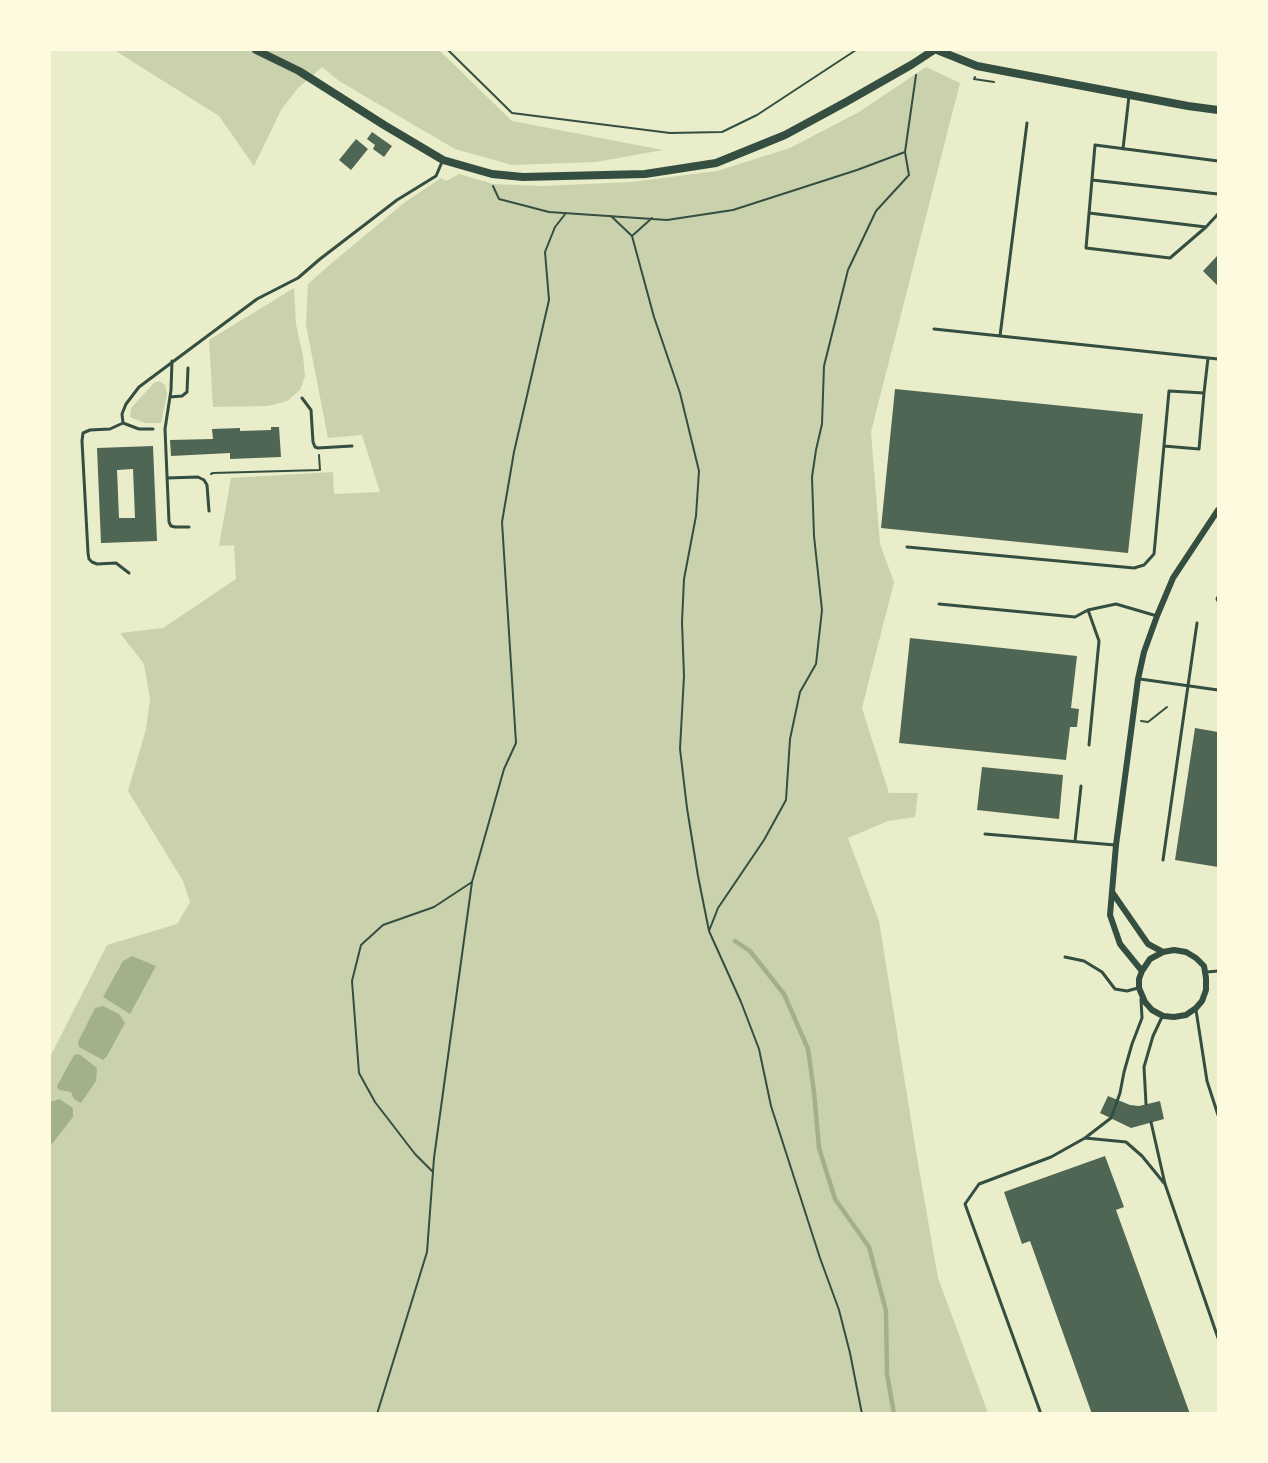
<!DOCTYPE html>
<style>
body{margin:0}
#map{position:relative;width:1268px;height:1463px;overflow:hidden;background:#e9edc9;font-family:"Archivo Narrow",sans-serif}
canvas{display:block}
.frame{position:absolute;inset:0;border:51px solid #fefae0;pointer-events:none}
</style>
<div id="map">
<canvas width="1268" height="1463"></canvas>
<div class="frame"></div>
</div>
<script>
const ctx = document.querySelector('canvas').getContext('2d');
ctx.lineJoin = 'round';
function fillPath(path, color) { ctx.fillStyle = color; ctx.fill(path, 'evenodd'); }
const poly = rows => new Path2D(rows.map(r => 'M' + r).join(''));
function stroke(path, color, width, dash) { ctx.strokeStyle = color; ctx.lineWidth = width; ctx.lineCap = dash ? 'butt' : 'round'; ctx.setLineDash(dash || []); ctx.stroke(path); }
fillPath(poly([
 [114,50,439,50,512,121,663,150,596,162,512,165,455,149,339,81,322,67,298,88,281,110,254,166,219,116],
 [926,67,960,83,871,432,880,544,894,582,862,708,889,793,918,793,915,817,888,821,848,838,879,921,917,1157,938,1278,988,1413,50,1413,50,1057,107,945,177,924,190,902,183,881,128,791,146,729,150,699,144,664,120,633,163,628,236,579,234,545,219,546,231,478,333,472,334,494,380,492,362,435,328,438,306,325,308,284,333,262,404,203,441,178,446,181,459,174,493,184,542,186,631,182,717,171,790,148,859,112],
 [294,288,296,324,303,356,305,376,300,390,287,401,268,406,213,407,209,340],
 [159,381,165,385,167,394,161,423,145,423,130,417,131,408,154,383]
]), '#cad2ad');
fillPath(poly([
 [132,956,156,966,130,1014,103,997,123,961],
 [103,1006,119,1014,125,1023,107,1056,103,1060,79,1047,78,1042,95,1008],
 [79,1054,97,1068,96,1081,81,1103,74,1099,71,1092,59,1090,57,1086,74,1055],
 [59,1099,73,1108,73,1117,52,1144,50,1144,50,1102]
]), '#a3b18a');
stroke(poly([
 [735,941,750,951,784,994,808,1049,814,1092,819,1148,835,1199,869,1247,886,1311,887,1374,894,1414]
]), '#a3b18a', 4.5);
fillPath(poly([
 [372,132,392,146,384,157,373,149,375,145,367,139],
 [356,139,368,149,351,170,339,160],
 [1218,255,1218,286,1203,271],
 [895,389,1143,414,1128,553,881,528],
 [271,427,279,427,281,457,230,459,230,453,171,456,170,440,213,439,212,429,240,428,240,431,271,430],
 [153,446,157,541,101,543,97,448],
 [133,469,135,518,119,518,117,470],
 [910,638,1077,656,1071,708,1079,709,1077,727,1070,727,1066,760,899,743],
 [1195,728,1218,732,1218,867,1175,860],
 [982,767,1063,775,1059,819,977,810],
 [1108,1096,1130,1105,1139,1106,1160,1101,1164,1119,1131,1128,1100,1113],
 [1105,1156,1124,1207,1116,1210,1190,1414,1092,1414,1030,1241,1022,1244,1004,1192]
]), '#4f6655');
stroke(poly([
 [448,50,512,113,670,133,722,132,757,115,856,50],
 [975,77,974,79,994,82],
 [493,186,499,199,549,212,667,220,733,210,857,170,905,152],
 [611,216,632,236,654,317,680,393,699,471,696,516,684,579,682,622,684,676,680,749,687,808,698,876,709,931],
 [632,236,652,218],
 [211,474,213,473,320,470,319,455],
 [1141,721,1148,722,1167,707],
 [433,1172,415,1154,375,1102,359,1073,352,981,361,945,383,925,434,907,472,882],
 [377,1414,427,1252,434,1158,472,882,504,769,516,743,502,522,514,452,549,300,545,252,555,227,566,213],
 [862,1414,850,1353,839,1310,820,1258,771,1106,759,1049,741,1002,709,931,718,908,764,840,786,800,790,739,800,692,816,664,822,610,814,536,812,477,816,450,822,424,824,366,848,270,876,211,909,175,905,152,916,75]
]), '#344e41', 2);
stroke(poly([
 [1123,149,1129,96],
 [1218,161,1095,145,1086,248,1170,258,1206,227,1218,214],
 [1092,180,1218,194],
 [1089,213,1206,227],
 [934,329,1218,359],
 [1000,336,1027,123],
 [172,361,171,390,165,429,169,522,171,526,175,527,189,527],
 [1204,393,1208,358],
 [170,397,182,396,187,392,188,368],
 [302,398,311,410,313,442,315,447,318,448,352,446],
 [123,423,110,429,90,430,83,433,82,441,88,553,89,559,92,562,97,564,116,563,129,573],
 [153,429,139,429,123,423,122,414,126,404,139,387,257,299,298,278,320,259,397,200,436,176,442,162],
 [167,478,198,477,204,480,207,485,209,511],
 [907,547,1134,568,1144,565,1154,554,1169,391,1204,393,1199,449,1164,446],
 [1218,597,1217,599,1218,601],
 [939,604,1075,617,1088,610,1116,604,1157,616],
 [1088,610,1099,641,1089,745],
 [1140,679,1218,690],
 [985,834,1115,845],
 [1075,841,1081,786],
 [1163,860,1197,623],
 [1065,957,1084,961,1102,972,1115,989,1127,991,1138,988],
 [1207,972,1218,971],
 [1196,1010,1207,1081,1218,1115],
 [1146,1104,1144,1067,1153,1036,1162,1017],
 [1151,1122,1165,1184,1218,1338],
 [1085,1138,1126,1142,1142,1156,1164,1183],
 [1041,1414,965,1204,979,1184,1051,1157,1085,1138,1111,1118,1120,1093,1124,1072,1132,1044,1142,1018,1141,999]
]), '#344e41', 3);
stroke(poly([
 [1112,892,1148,944,1163,952],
 [1174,950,1186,952,1196,958,1204,966,1206,978,1206,990,1202,1001,1196,1008,1186,1015,1174,1017,1163,1016,1152,1010,1145,1002,1139,988,1139,979,1142,971,1150,959,1163,952,1174,950],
 [1142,971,1120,944,1110,915,1116,845,1138,679,1144,652,1157,616,1173,578,1218,510]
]), '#344e41', 6);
stroke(poly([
 [256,50,299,71,384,125,443,160,492,174,523,177,645,174,716,163,785,135,846,102,911,65,934,50],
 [937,50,977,66,1188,106,1218,110]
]), '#344e41', 8);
</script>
